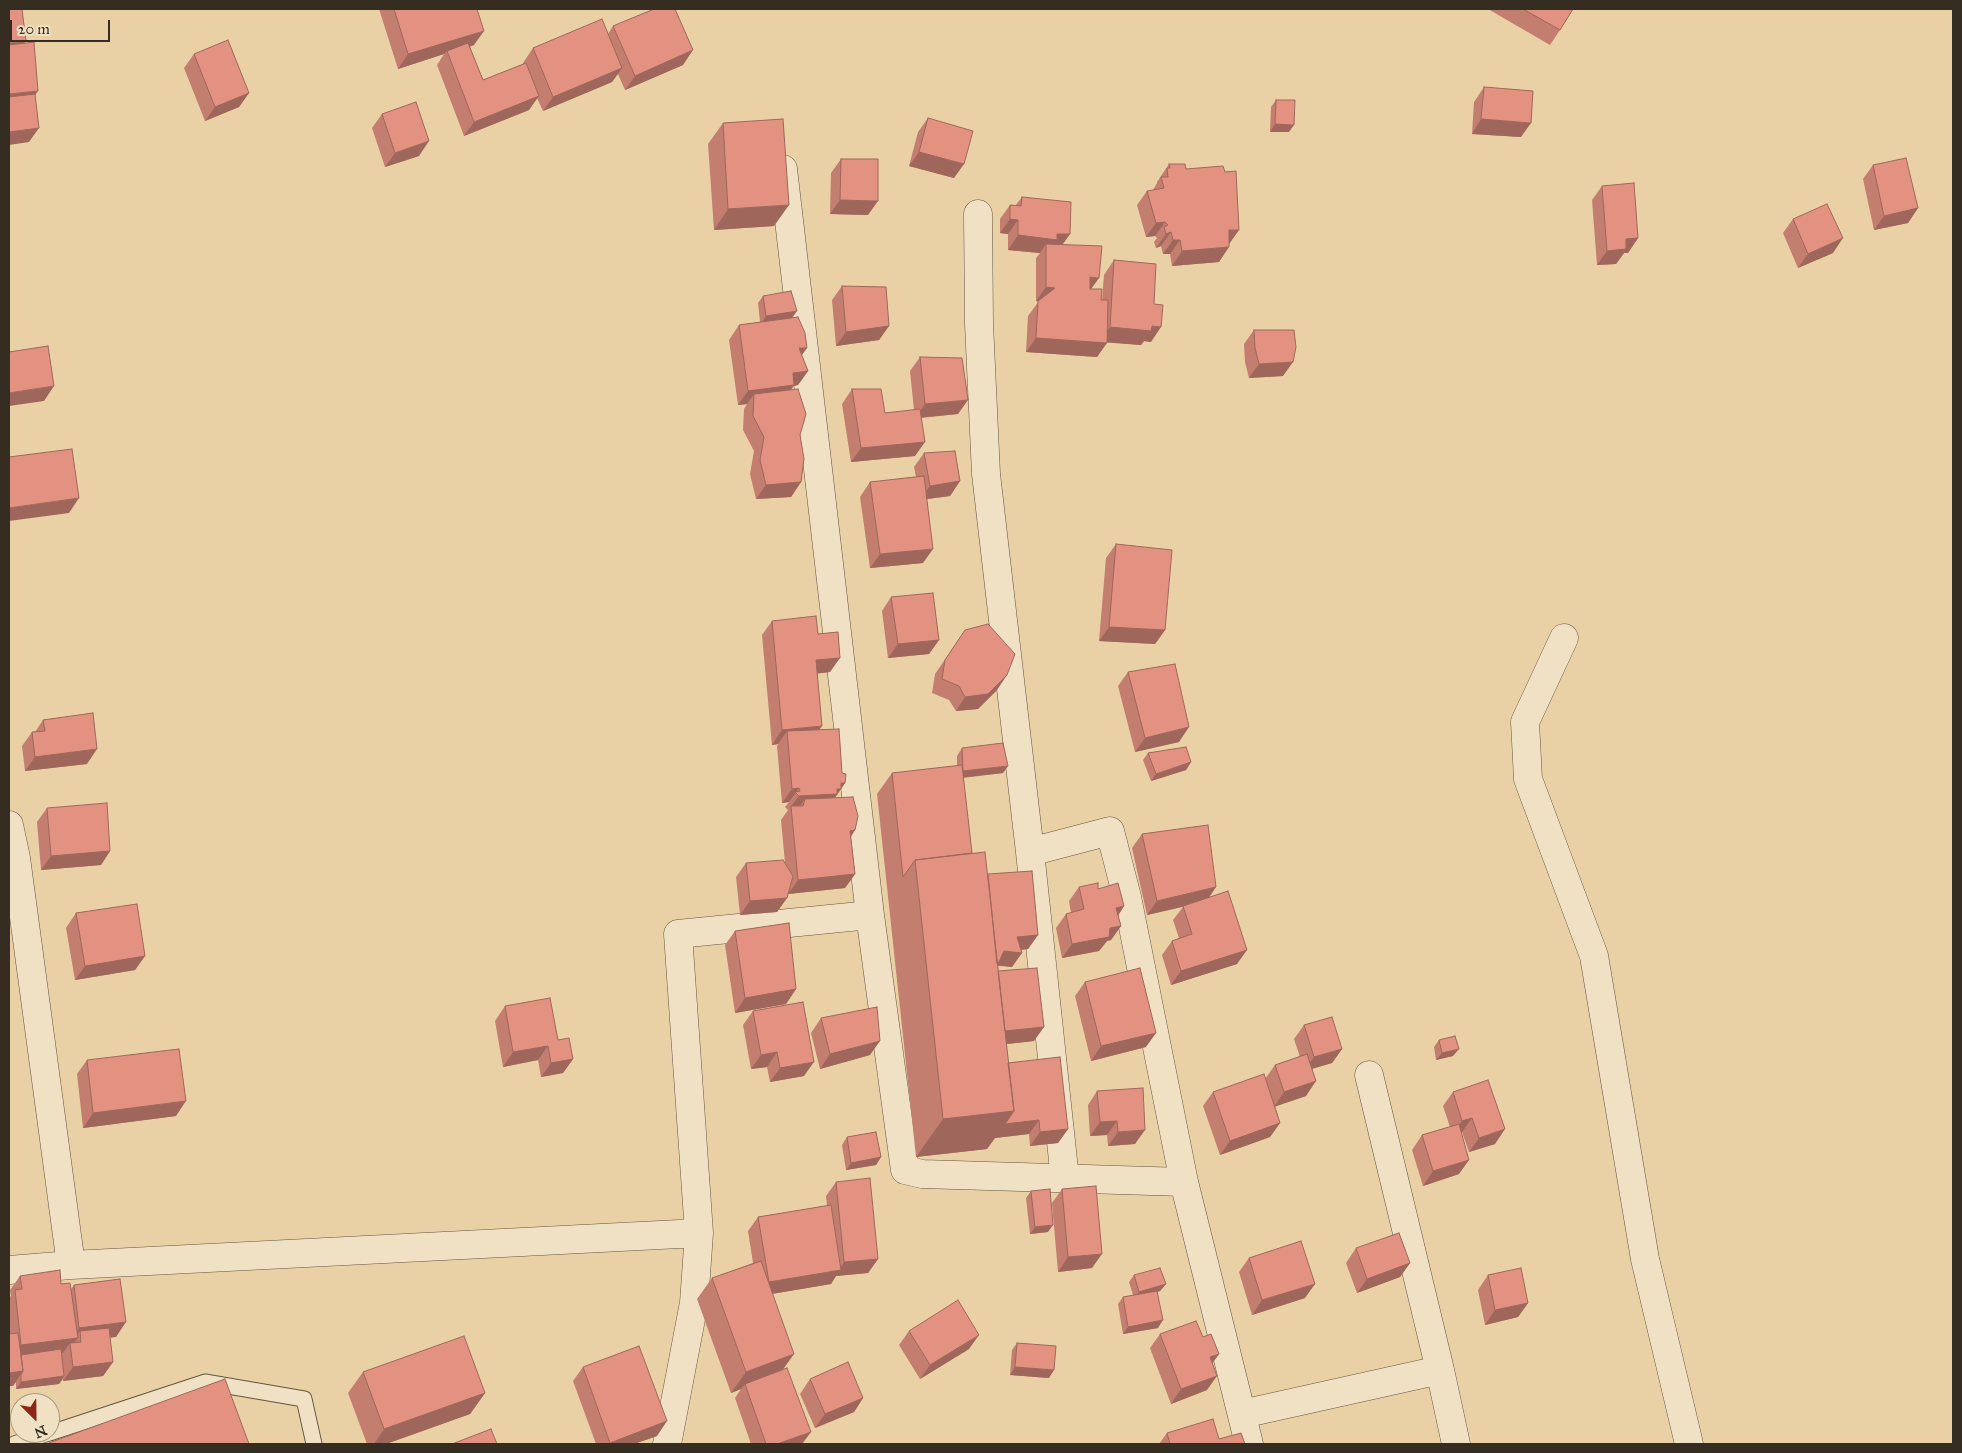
<!DOCTYPE html>
<style>
body{margin:0}
#map{position:relative;width:1962px;height:1453px;overflow:hidden;background:#ead1a5;font-family:"IM FELL Great Primer",serif}
canvas{display:block}
.frame{position:absolute;inset:0;border:10px solid #352c22;pointer-events:none}
.north{position:absolute;left:10px;top:1393px;width:50px;height:50px;box-sizing:border-box;background:#f1e1c4;border:1px solid #a69983;border-radius:50%;rotate:157deg;font-size:14px;font-weight:700;line-height:20px;text-align:center;color:#352c22}
.north::after{content:'';display:block;margin:auto;width:18px;height:22px;background:#8f2418;clip-path:polygon(50% 0,100% 100%,50% 72%,0 100%)}
.scale{position:absolute;left:10px;top:20px;width:100px;height:22px;box-sizing:border-box;border:2px solid #352c22;border-top:0;padding-left:6px;font-size:15px;line-height:18px;white-space:nowrap;color:#352c22;-webkit-text-stroke:4px #f1e1c4;paint-order:stroke}
</style>
<div id="map">
<canvas width="1962" height="1453"></canvas>
<div class="frame"></div>
<div class="north">N</div>
<div class="scale">20 m</div>
</div>
<script>
const ctx = document.querySelector('canvas').getContext('2d');
ctx.lineJoin = 'round';
const poly = rows => new Path2D(rows.map(r => 'M' + r).join(''));
function stroke(path, color, width, dash) { ctx.strokeStyle = color; ctx.lineWidth = width; ctx.lineCap = dash ? 'butt' : 'round'; ctx.setLineDash(dash || []); ctx.stroke(path); }
function fillPath(path, color) { ctx.fillStyle = color; ctx.fill(path, 'evenodd'); }
const service = poly([
 [50,1433,205,1382,304,1399,314,1444],
 [14,1444,49,1433]
]);
const minor = poly([
 [783,169,870,915,905,1170,922,1174,1184,1182,1249,1444],
 [978,214,979,324,986,474,1030,852,1110,831,1127,897,1184,1182],
 [1564,638,1525,722,1528,779,1594,956,1645,1259,1689,1444],
 [9,825,16,858,71,1265],
 [1030,852,1065,1179],
 [9,1270,71,1265,699,1233],
 [1440,1370,1456,1444],
 [1242,1414,1440,1370,1369,1075],
 [667,1444,694,1303,699,1233,678,934,870,915]
]);
stroke(service, '#625543', 17);
stroke(minor, '#625543', 29);
stroke(service, '#f1e1c4', 15);
stroke(minor, '#f1e1c4', 28);
fillPath(poly([
 [379,9,477,9,474,45,470,47,483,80,523,64,523,63,533,48,608,34,613,26,683,65,625,90,618,74,612,82,543,111,537,98,529,110,464,136,437,65,444,54,398,69],
 [1488,9,1573,9,1560,30,1550,45],
 [194,54,249,93,239,107,205,121,184,68],
 [1484,87,1521,137,1472,134,1474,102],
 [1276,100,1289,132,1270,132,1271,107],
 [382,114,419,156,385,167,372,128],
 [928,118,954,178,909,166,918,132],
 [723,123,774,226,714,230,708,144],
 [841,159,868,215,830,214,831,173],
 [1169,164,1186,169,1239,230,1229,244,1219,262,1172,266,1170,254,1163,254,1161,246,1156,248,1154,242,1157,238,1155,236,1146,237,1137,205,1147,191,1153,190,1157,183,1157,182],
 [1873,165,1918,208,1908,223,1874,230,1863,179],
 [1602,186,1638,238,1628,253,1624,253,1616,264,1597,265,1592,200],
 [1022,197,1070,234,1062,245,1091,289,1101,300,1102,300,1104,275,1114,260,1151,342,1144,341,1141,345,1107,342,1097,357,1026,352,1028,316,1039,301,1036,301,1036,258,1040,253,1008,250,1008,234,1000,233,1000,219,1010,205,1015,206],
 [1793,219,1833,253,1798,268,1783,233],
 [842,286,889,326,879,340,836,346,832,300],
 [763,296,792,318,802,356,808,371,798,385,794,386,791,390,800,435,801,482,791,497,756,499,750,474,754,451,743,430,744,409,747,404,738,405,729,340,739,325,760,322,758,303],
 [1254,330,1283,376,1249,378,1245,362,1244,344],
 [920,357,958,414,921,418,915,456,851,462,842,404,852,389,885,413,914,410,910,371],
 [924,453,960,481,950,496,927,499,923,563,870,568,860,497,870,482,916,477,914,467],
 [1116,544,1165,630,1155,644,1099,641,1106,558],
 [891,597,939,640,929,654,888,658,882,611],
 [772,621,818,634,830,672,817,673,819,730,845,783,835,798,855,830,851,837,855,874,845,888,788,894,787,898,777,912,740,915,736,877,746,863,785,863,781,820,788,810,785,807,789,802,782,803,777,746,778,744,772,745,762,635],
 [965,630,997,690,978,709,956,711,949,700,932,693,935,674],
 [1128,672,1179,742,1135,752,1118,686],
 [43,720,87,764,25,771,22,746,32,732,35,732],
 [962,748,1003,773,963,778,972,853,988,874,1038,935,1028,949,1021,950,1012,967,998,966,998,971,1034,1041,1006,1044,1008,1063,1068,1129,1058,1143,1030,1146,1029,1134,995,1138,987,1149,916,1157,877,794,892,773,957,766,957,756],
 [1148,753,1191,762,1186,770,1151,781,1143,760],
 [47,808,110,851,101,865,41,870,37,822],
 [1142,834,1216,887,1209,898,1237,964,1171,985,1162,955,1172,941,1179,938,1173,920,1183,907,1147,915,1132,848],
 [1079,887,1098,889,1124,906,1118,916,1121,926,1111,940,1107,941,1099,951,1062,958,1056,928,1066,914,1071,913,1069,901],
 [76,913,145,956,135,970,75,980,66,928],
 [735,931,796,989,786,1004,735,1013,725,945],
 [1085,982,1146,1047,1091,1061,1075,996],
 [505,1006,558,1040,573,1059,563,1073,541,1077,538,1060,503,1067,495,1021],
 [753,1011,804,1076,770,1082,767,1067,751,1069,743,1025],
 [821,1018,870,1055,820,1069,811,1033],
 [1304,1025,1342,1049,1332,1063,1312,1069,1306,1096,1275,1106,1280,1123,1270,1137,1220,1155,1203,1106,1213,1092,1265,1079,1275,1065,1300,1057,1294,1039],
 [1439,1040,1453,1056,1436,1060,1434,1047],
 [87,1060,176,1116,83,1128,77,1074],
 [1097,1091,1135,1144,1108,1146,1107,1135,1090,1136,1088,1105],
 [1453,1092,1495,1144,1469,1152,1462,1132,1461,1133,1459,1174,1423,1186,1412,1150,1422,1135,1450,1127,1443,1106],
 [847,1137,881,1157,876,1165,846,1170,842,1145],
 [836,1182,878,1259,868,1273,836,1276,831,1284,772,1294,783,1369,802,1444,751,1444,735,1398,741,1389,731,1393,697,1299,712,1278,753,1263,748,1231,758,1217,827,1206,826,1196],
 [1062,1189,1092,1268,1058,1272,1052,1203],
 [1031,1191,1048,1232,1030,1234,1026,1198],
 [1356,1248,1410,1263,1400,1277,1357,1293,1346,1263],
 [1249,1258,1305,1298,1252,1315,1239,1272],
 [1134,1275,1166,1284,1160,1291,1157,1292,1158,1328,1123,1334,1118,1304,1123,1297,1133,1295,1129,1282],
 [1488,1275,1528,1303,1518,1317,1485,1325,1478,1290],
 [20,1276,61,1284,71,1289,74,1285,116,1337,110,1337,113,1362,103,1376,63,1381,63,1379,59,1384,16,1389,16,1382,13,1386,9,1386,9,1298,11,1296,10,1290],
 [909,1331,969,1349,920,1379,899,1345],
 [1160,1334,1203,1337,1219,1354,1212,1363,1207,1390,1171,1404,1150,1348],
 [1017,1343,1049,1378,1010,1375,1012,1350],
 [583,1367,657,1436,634,1444,596,1444,573,1381],
 [363,1372,485,1393,470,1414,386,1444,367,1444,348,1393],
 [810,1379,863,1398,854,1412,815,1428,800,1394],
 [1167,1433,1219,1439,1245,1444,1159,1444]
]), '#c37e70');
fillPath(poly([
 [484,31,474,45,447,53,447,51,444,54,398,69,408,54],
 [26,41,16,55,9,56,9,43],
 [693,50,683,65,625,90,635,76],
 [622,68,612,82,543,111,553,97],
 [38,91,28,105,9,107,9,94],
 [249,93,239,107,205,121,215,107],
 [539,96,529,110,464,136,474,122],
 [1481,119,1531,123,1521,137,1472,134],
 [1275,124,1294,125,1289,132,1270,132],
 [39,128,29,142,9,145,9,132],
 [429,141,419,156,385,167,395,153],
 [919,152,964,164,954,178,909,166],
 [840,200,878,201,868,215,830,214],
 [789,205,774,226,714,230,728,209],
 [1918,208,1908,223,1874,230,1884,216],
 [1010,219,1018,220,1008,234,1000,233],
 [1165,222,1155,236,1146,237,1156,223],
 [1229,230,1239,230,1229,244],
 [1171,232,1161,246,1156,248,1166,234],
 [1057,234,1070,234,1060,248,1046,244,1040,253,1008,250,1018,235],
 [1638,238,1628,253,1624,253,1616,264,1597,265,1607,251,1626,239],
 [1843,238,1833,253,1798,268,1808,254],
 [1173,240,1180,240,1170,254,1163,254],
 [1229,247,1219,262,1172,266,1182,251],
 [1090,277,1099,278,1089,292],
 [1046,287,1055,288,1045,302,1036,301],
 [797,311,792,318,761,324,766,316],
 [889,326,879,340,836,346,846,332],
 [1152,326,1161,327,1151,342,1144,341,1141,345,1100,342,1110,327],
 [1036,338,1107,343,1097,357,1026,352],
 [799,348,807,348,797,362],
 [1293,362,1283,376,1249,378,1259,364],
 [808,371,798,385,793,386,784,400,754,394,747,404,738,405,748,391,793,373],
 [54,386,44,401,9,406,9,393],
 [968,400,958,414,915,418,925,404],
 [925,442,915,456,851,462,861,448],
 [960,481,950,496,920,500,930,486],
 [801,482,791,497,756,499,766,485],
 [79,498,69,513,9,521,9,508],
 [933,549,923,563,870,568,880,554],
 [1109,627,1165,630,1155,644,1099,641],
 [939,640,929,654,888,658,898,644],
 [840,658,830,672,806,675,816,660],
 [1007,675,997,690,978,709,956,711,965,697],
 [822,726,812,740,787,731,778,744,772,745,782,730],
 [1189,727,1179,742,1135,752,1145,738],
 [97,749,87,764,25,771,35,757],
 [1191,762,1186,770,1151,781,1156,774],
 [1008,766,1003,773,958,778,963,771],
 [841,783,845,783,831,803,803,806,805,799,797,810,791,806,799,796],
 [799,788,789,802,782,803,792,789],
 [855,830,845,844,850,831],
 [110,851,101,865,41,870,51,856],
 [855,874,845,888,788,894,798,880],
 [1216,887,1206,901,1147,915,1157,901],
 [787,898,777,912,740,915,750,901],
 [1124,906,1114,921,1116,908],
 [1121,926,1111,940,1107,941,1099,951,1062,958,1072,944,1110,928],
 [1038,935,1028,949,1009,951,1022,953,1012,967,997,965,988,978,1004,951,1017,937],
 [1247,950,1237,964,1171,985,1181,971],
 [145,956,135,970,75,980,85,966],
 [796,989,786,1004,735,1013,745,998],
 [1044,1027,1034,1041,980,1047,990,1032],
 [1156,1033,1146,1047,1091,1061,1101,1046],
 [880,1041,870,1055,820,1069,830,1054],
 [548,1046,538,1060,503,1067,513,1052],
 [1342,1049,1332,1063,1304,1071,1314,1057],
 [1459,1049,1453,1056,1436,1060,1442,1053],
 [777,1052,767,1067,751,1069,761,1055],
 [573,1059,563,1073,541,1077,551,1063],
 [814,1062,804,1076,770,1082,780,1068],
 [1316,1081,1306,1096,1274,1107,1284,1092],
 [186,1101,176,1116,83,1128,93,1113],
 [1014,1111,1039,1120,1029,1134,995,1138,987,1149,916,1157,943,1119],
 [1472,1118,1462,1132,1452,1136,1462,1121],
 [1117,1121,1107,1135,1090,1136,1100,1122],
 [1280,1123,1270,1137,1220,1155,1230,1141],
 [1068,1129,1058,1143,1030,1146,1040,1132],
 [1505,1129,1495,1144,1469,1152,1479,1138],
 [1145,1130,1135,1144,1108,1146,1118,1132],
 [881,1157,876,1165,846,1170,851,1163],
 [1469,1160,1459,1174,1423,1186,1433,1171],
 [1053,1225,1048,1232,1030,1234,1035,1227],
 [1102,1254,1092,1268,1058,1272,1068,1257],
 [878,1259,868,1273,836,1276,831,1284,759,1296,769,1282,839,1270,844,1262],
 [1410,1263,1400,1277,1357,1293,1367,1279],
 [1166,1284,1160,1291,1134,1299,1139,1292],
 [1315,1284,1305,1298,1252,1315,1262,1300],
 [1528,1303,1518,1317,1485,1325,1495,1310],
 [1163,1320,1158,1328,1123,1334,1128,1327],
 [126,1322,116,1337,81,1341,80,1331,74,1338,78,1338,70,1348,70,1343,63,1353,11,1359,21,1345,72,1339,79,1328],
 [979,1335,969,1349,920,1379,930,1365],
 [794,1354,779,1375,745,1384,741,1389,731,1393,746,1372],
 [1219,1354,1209,1368,1210,1357],
 [113,1362,103,1376,63,1381,73,1367],
 [1015,1367,1054,1370,1049,1378,1010,1375],
 [23,1371,13,1386,9,1386,9,1373],
 [64,1376,59,1384,16,1389,21,1382],
 [1217,1376,1207,1390,1171,1404,1181,1389],
 [485,1393,470,1414,386,1444,374,1444,384,1429],
 [863,1398,854,1412,815,1428,825,1414],
 [667,1421,657,1436,634,1444,609,1444,610,1443],
 [811,1432,802,1444,777,1444]
]), '#9f665b');
const building = poly([
 [9,9,22,9,26,41,9,43,9,9],
 [394,9,477,9,484,31,408,54,394,9],
 [654,9,675,9,693,50,635,76,613,26,654,9],
 [1523,9,1573,9,1560,30,1523,9],
 [602,19,622,68,553,97,533,48,602,19],
 [228,40,249,93,215,107,194,54,228,40],
 [34,42,38,91,9,94,9,45,34,42],
 [468,43,483,80,526,63,539,96,474,122,447,51,468,43],
 [1484,87,1533,91,1531,123,1481,119,1484,87],
 [35,94,39,128,9,132,9,97,35,94],
 [1276,100,1295,100,1294,125,1275,124,1276,100],
 [416,102,429,141,395,153,382,114,416,102],
 [928,118,973,131,964,164,919,152,928,118],
 [783,119,789,205,728,209,723,123,783,119],
 [1906,158,1918,208,1884,216,1873,165,1906,158],
 [841,159,878,159,878,201,840,200,841,159],
 [1169,164,1185,164,1186,169,1223,166,1225,172,1236,171,1239,230,1229,230,1229,247,1182,251,1180,240,1173,240,1171,232,1166,234,1164,227,1168,225,1165,222,1156,223,1147,191,1164,188,1161,177,1168,177,1167,168,1170,168,1169,164],
 [1634,183,1638,238,1626,239,1626,249,1607,251,1602,186,1634,183],
 [1022,197,1071,202,1070,234,1057,234,1057,240,1018,235,1018,220,1010,219,1010,205,1021,206,1022,197],
 [1827,204,1843,238,1808,254,1793,219,1827,204],
 [1046,244,1102,246,1099,278,1090,277,1090,289,1102,289,1101,300,1108,300,1107,343,1036,338,1038,301,1055,288,1046,287,1046,244],
 [1114,260,1156,264,1154,304,1163,305,1161,327,1152,326,1151,331,1110,327,1114,260],
 [842,286,886,287,889,326,846,332,842,286],
 [791,291,797,311,766,316,763,296,791,291],
 [798,317,805,333,807,348,799,348,808,371,793,373,794,385,748,391,739,325,798,317],
 [1254,330,1294,330,1296,347,1293,362,1259,364,1255,348,1254,330],
 [48,346,54,386,9,393,9,352,48,346],
 [920,357,962,358,968,400,925,404,920,357],
 [798,389,806,414,800,435,804,459,801,482,766,485,760,460,764,437,753,416,754,394,798,389],
 [852,389,881,389,885,413,920,409,925,442,861,448,852,389],
 [72,449,79,498,9,508,9,457,72,449],
 [955,451,960,481,930,486,924,453,955,451],
 [924,476,933,549,880,554,870,482,924,476],
 [1116,544,1172,550,1165,630,1109,627,1116,544],
 [933,593,939,640,898,644,891,597,933,593],
 [816,616,818,634,838,632,840,658,816,660,822,726,782,730,772,621,816,616],
 [988,624,1015,654,1007,675,988,694,965,697,959,686,942,679,945,660,965,630,988,624],
 [1175,664,1189,727,1145,738,1128,672,1175,664],
 [93,713,97,749,35,757,32,732,45,731,43,720,93,713],
 [839,729,842,773,846,774,845,783,841,783,841,789,837,789,837,794,799,796,795,792,800,791,799,788,792,789,787,731,839,729],
 [1003,743,1008,766,963,771,962,748,1003,743],
 [1186,747,1191,762,1156,774,1148,753,1186,747],
 [962,765,972,853,915,860,903,877,892,773,962,765],
 [853,797,858,816,855,830,850,831,855,874,798,880,791,806,803,806,805,799,853,797],
 [107,803,110,851,51,856,47,808,107,803],
 [1208,825,1216,887,1157,901,1142,834,1208,825],
 [985,852,1014,1111,943,1119,915,860,985,852],
 [783,860,793,876,787,898,750,901,746,863,783,860],
 [1032,871,1038,935,1017,937,1022,953,1004,951,998,964,997,964,988,874,1032,871],
 [1098,883,1098,889,1118,883,1124,906,1116,908,1121,926,1110,928,1109,937,1072,944,1066,914,1084,909,1079,887,1098,883],
 [1228,891,1247,950,1181,971,1172,941,1192,934,1183,906,1228,891],
 [137,904,145,956,85,966,76,913,137,904],
 [789,923,796,989,745,998,735,931,789,923],
 [1037,968,1044,1027,1005,1031,998,971,1037,968],
 [1140,968,1156,1033,1101,1046,1085,982,1140,968],
 [550,998,558,1040,569,1038,573,1059,551,1063,548,1046,513,1052,505,1006,550,998],
 [803,1002,814,1062,780,1068,777,1052,761,1055,753,1011,803,1002],
 [877,1007,880,1041,830,1054,821,1018,877,1007],
 [1332,1017,1342,1049,1314,1057,1304,1025,1332,1017],
 [1455,1036,1459,1049,1442,1053,1439,1040,1455,1036],
 [179,1049,186,1101,93,1113,87,1060,179,1049],
 [1307,1054,1316,1081,1284,1092,1275,1065,1307,1054],
 [1060,1057,1068,1129,1040,1132,1039,1120,1005,1124,1014,1111,1008,1063,1060,1057],
 [1264,1074,1280,1123,1230,1141,1213,1092,1264,1074],
 [1488,1080,1505,1129,1479,1138,1472,1118,1462,1121,1453,1092,1488,1080],
 [1143,1088,1145,1130,1118,1132,1117,1121,1100,1122,1097,1091,1143,1088],
 [1459,1124,1469,1160,1433,1171,1422,1135,1459,1124],
 [876,1132,881,1157,851,1163,847,1137,876,1132],
 [870,1178,878,1259,844,1262,836,1182,870,1178],
 [1096,1186,1102,1254,1068,1257,1062,1189,1096,1186],
 [1050,1189,1053,1225,1035,1227,1031,1191,1050,1189],
 [831,1205,841,1270,769,1282,758,1217,831,1205],
 [1399,1233,1410,1263,1367,1279,1356,1248,1399,1233],
 [1301,1241,1315,1284,1262,1300,1249,1258,1301,1241],
 [761,1261,794,1354,746,1372,712,1278,761,1261],
 [1160,1268,1166,1284,1139,1292,1134,1275,1160,1268],
 [1521,1268,1528,1303,1495,1310,1488,1275,1521,1268],
 [60,1270,61,1284,70,1283,78,1338,21,1345,15,1290,22,1289,20,1276,60,1270],
 [120,1279,126,1322,79,1328,74,1285,120,1279],
 [1157,1291,1163,1320,1128,1327,1123,1297,1157,1291],
 [958,1300,979,1335,930,1365,909,1331,958,1300],
 [1196,1321,1203,1337,1211,1334,1219,1354,1210,1357,1217,1376,1181,1389,1160,1334,1196,1321],
 [109,1328,113,1362,73,1367,70,1343,81,1342,80,1331,109,1328],
 [18,1333,23,1371,9,1373,9,1334,18,1333],
 [464,1336,485,1393,384,1429,363,1372,464,1336],
 [1017,1343,1056,1346,1054,1370,1015,1367,1017,1343],
 [639,1346,667,1421,610,1443,583,1367,639,1346],
 [61,1349,64,1376,21,1382,21,1375,23,1371,21,1355,61,1349],
 [848,1362,863,1398,825,1414,810,1379,848,1362],
 [787,1368,811,1432,777,1444,766,1444,745,1384,787,1368],
 [225,1379,249,1444,46,1444,225,1379],
 [1213,1419,1219,1439,1241,1433,1245,1444,1170,1444,1167,1433,1213,1419],
 [491,1429,497,1444,452,1444,491,1429]
]);
fillPath(building, '#e39282');
stroke(building, '#9f665b', 1);
</script>
